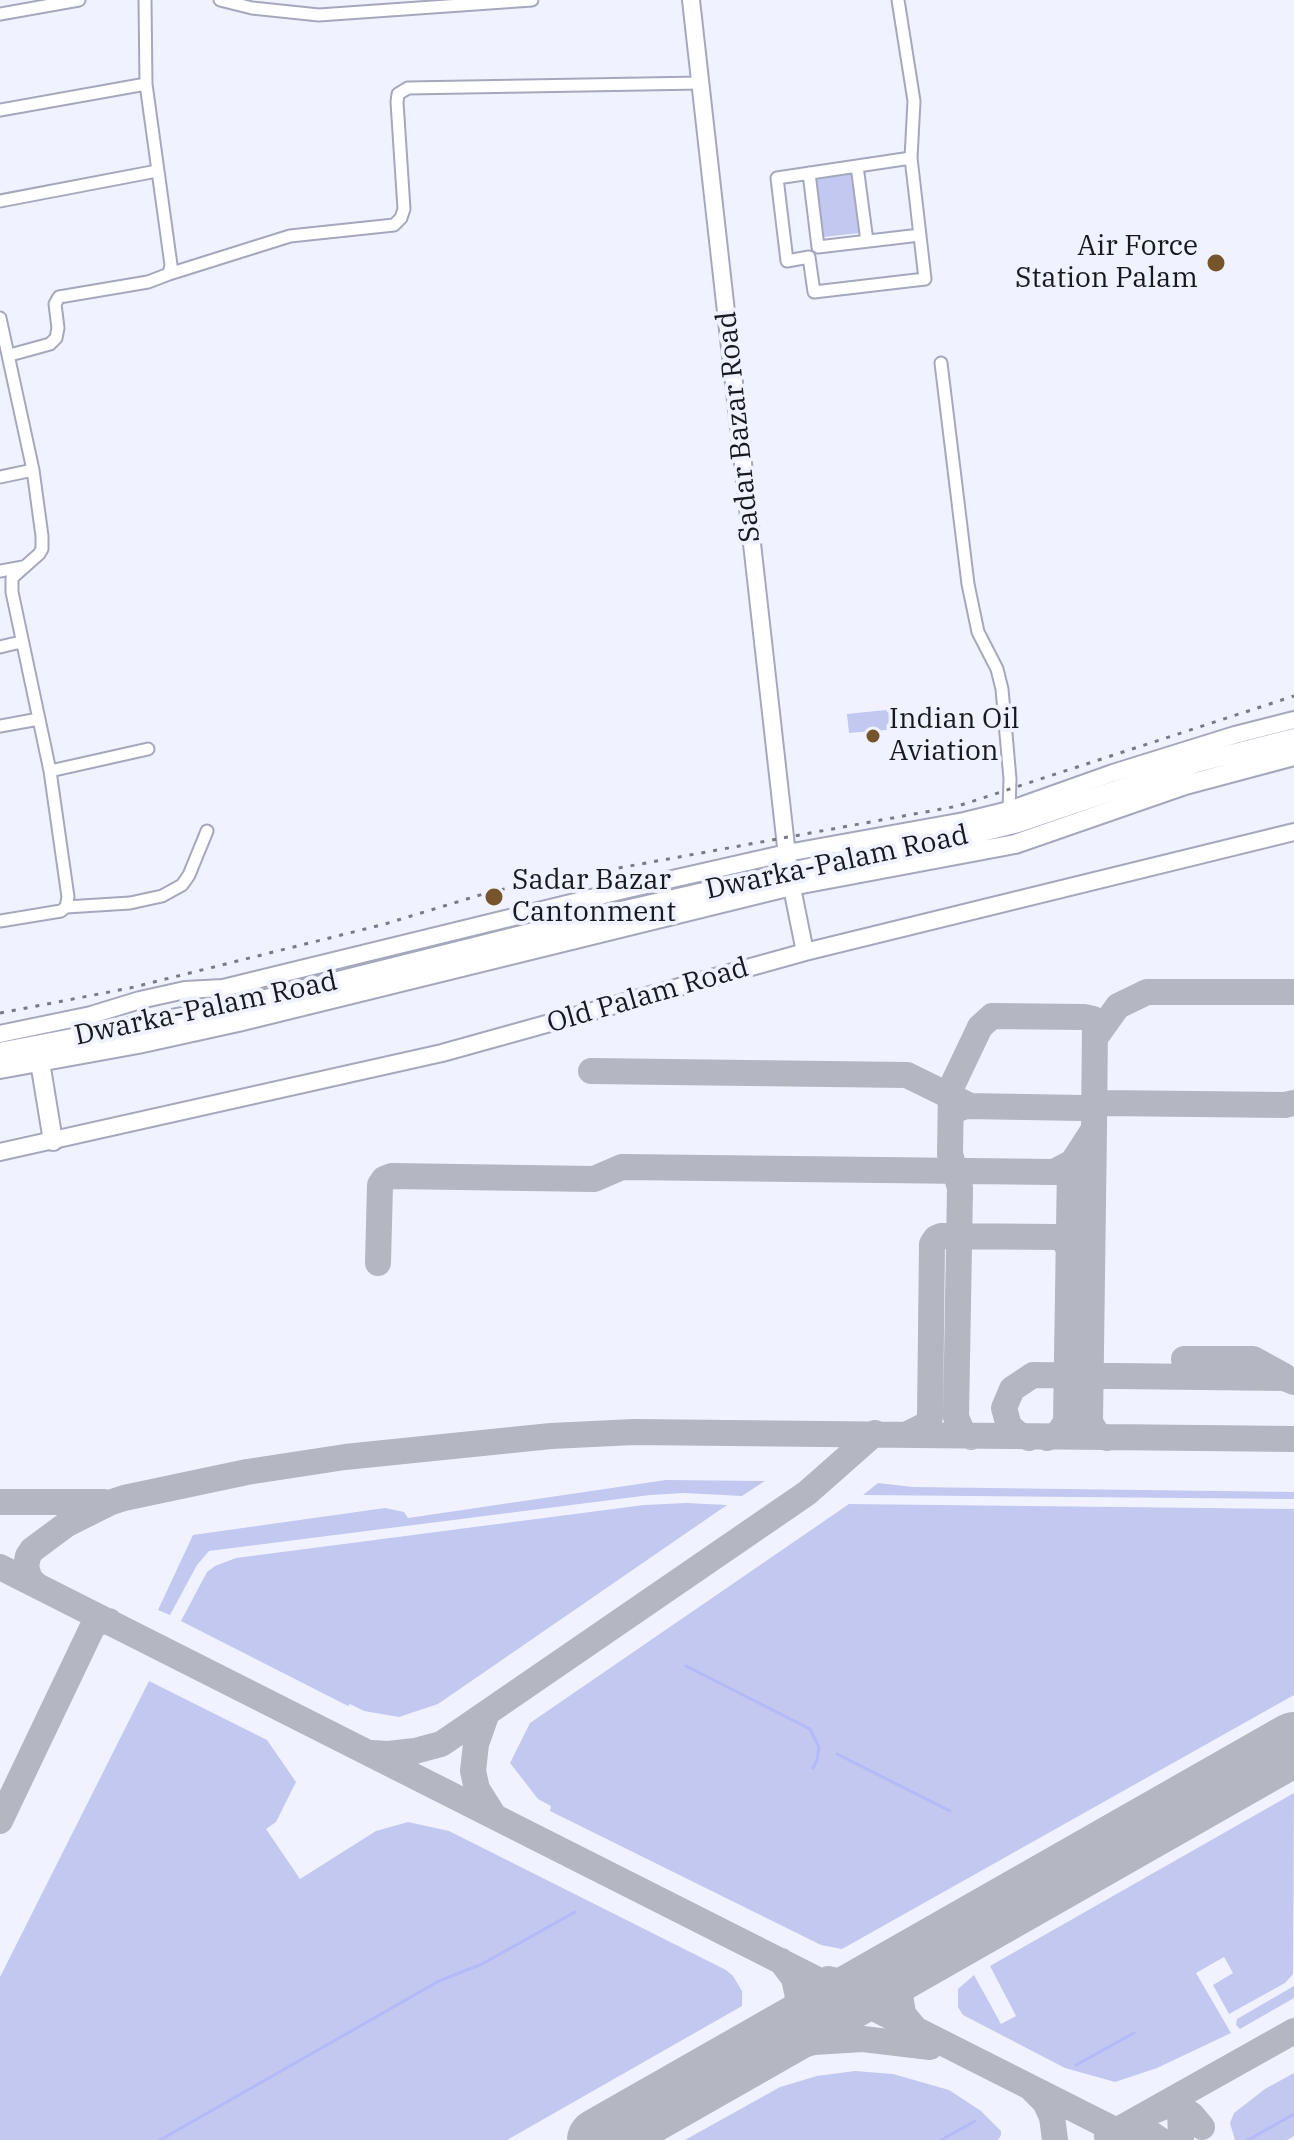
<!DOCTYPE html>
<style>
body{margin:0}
canvas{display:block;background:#f0f2ff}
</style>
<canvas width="1294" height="2140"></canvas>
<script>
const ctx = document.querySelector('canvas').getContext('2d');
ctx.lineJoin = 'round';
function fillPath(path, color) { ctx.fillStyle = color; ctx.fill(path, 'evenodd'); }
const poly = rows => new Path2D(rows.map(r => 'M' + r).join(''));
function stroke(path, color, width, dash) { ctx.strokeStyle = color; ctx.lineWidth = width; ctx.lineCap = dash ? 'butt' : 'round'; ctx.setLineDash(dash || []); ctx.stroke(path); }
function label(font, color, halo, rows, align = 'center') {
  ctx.font = font + ' "IBM Plex Serif",serif'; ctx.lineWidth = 8; ctx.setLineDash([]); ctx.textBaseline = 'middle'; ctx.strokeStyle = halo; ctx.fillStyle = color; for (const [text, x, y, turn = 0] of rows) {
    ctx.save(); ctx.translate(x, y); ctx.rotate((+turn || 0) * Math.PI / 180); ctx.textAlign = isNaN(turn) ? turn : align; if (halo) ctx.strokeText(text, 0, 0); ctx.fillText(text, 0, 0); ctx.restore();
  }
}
fillPath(poly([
 [852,174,859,233,824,237,816,178],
 [896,709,897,729,849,733,847,714],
 [666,1480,765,1481,742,1496,684,1493,650,1495,209,1551,197,1565,170,1615,158,1610,193,1535,385,1508,404,1512,408,1518],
 [878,1483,913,1487,1294,1492,1294,1499,863,1495],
 [686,1503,727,1505,438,1704,399,1717,364,1711,350,1704,348,1706,181,1621,207,1572,215,1566,236,1558,644,1505],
 [849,1504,1294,1509,1294,1695,842,1949,821,1945,550,1811,551,1806,538,1799,510,1763,530,1723],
 [149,1681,267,1740,296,1782,276,1822,266,1829,300,1879,376,1831,408,1822,449,1831,726,1970,733,1976,742,1991,742,2006,507,2140,0,2140,0,1977],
 [1294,1793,1293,1974,1285,1983,1229,2014,1213,1985,1233,1973,1224,1957,1196,1973,1231,2033,1157,2068,1115,2082,1065,2068,963,2015,958,2007,958,1989,974,1975,1001,2024,1016,2016,990,1966],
 [1294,1986,1294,1998,1240,2029,1236,2025,1237,2019],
 [855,2071,893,2074,949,2090,981,2111,1001,2131,1001,2135,998,2140,685,2140,780,2087,817,2076],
 [1294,2073,1294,2136,1287,2140,1235,2140,1230,2123,1234,2113,1265,2089]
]), '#c3c8f0');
stroke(poly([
 [686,1666,810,1729,819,1747,817,1760,813,1768],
 [837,1754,950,1811],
 [1076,2065,1134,2033],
 [160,2140,439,1981,482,1964,575,1912],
 [941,2140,975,2121],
 [1248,2140,1294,2114]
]), '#b3baf7', 3);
stroke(poly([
 [1095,1038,1118,1006,1147,992,1294,992],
 [591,1071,907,1075,970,1106],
 [955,1110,966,1106,1083,1108,1104,1103,1285,1105,1294,1103],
 [1094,1129,1090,1422,1097,1434,1107,1438],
 [378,1263,380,1185,384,1179,392,1176,594,1179,622,1167,1054,1172,1071,1163],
 [1184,1359,1253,1359,1284,1376],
 [908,1434,926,1425,930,1417,932,1244,936,1238,941,1236,1056,1237,1064,1240,1069,1250],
 [971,1437,962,1431,956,1417,960,1188,950,1154,951,1088,980,1027,992,1016,1084,1017,1093,1019,1095,1024,1094,1129,1070,1166,1066,1422,1058,1434,1047,1438],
 [1029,1438,1018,1434,1009,1426,1004,1408,1012,1389,1033,1375,1284,1378,1294,1382],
 [0,1502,104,1502],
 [0,1567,1135,2140],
 [36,1585,30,1579,26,1567,28,1556,32,1550,67,1524,109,1503,124,1498,247,1472,345,1457,551,1436,634,1432,1294,1439],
 [487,1713,476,1744,473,1771,477,1789,494,1816],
 [372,1753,388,1754,415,1751,441,1744,453,1736,807,1493,875,1433],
 [0,1821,93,1626,100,1622,109,1621],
 [828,1979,845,1983,863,1982,897,1970],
 [916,2030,903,2014,899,1988,908,1969,921,1956],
 [780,2037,794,2018,798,1997,794,1978,781,1961],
 [722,2071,766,2053,814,2042,863,2039,930,2047],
 [1033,2090,1045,2102,1052,2117,1055,2140],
 [1180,2107,1181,2140],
 [1156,2110,1168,2105,1180,2107,1192,2115,1202,2127],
 [1144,2129,1160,2140],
 [1107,2136,1294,2031]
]), '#b4b6c2', 26);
stroke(poly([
 [599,2140,1294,1744]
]), '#b4b6c2', 64);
const street = poly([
 [220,0,252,8,319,15,532,0],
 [898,0,914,101,911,158,925,279,814,292,809,257,787,261,777,178,911,158],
 [0,14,79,0],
 [0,110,146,84],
 [857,166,867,241],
 [809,173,818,247,920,235],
 [0,201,157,171],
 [169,274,290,236,394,225,401,218,404,209,397,102,398,94,408,88,701,83],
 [0,318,33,470,42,536,42,549,39,554,12,578,12,592,50,771,68,897,66,907,61,911,0,921],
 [10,355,50,344,56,338,58,328,55,304,59,297,148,282,169,274,171,265,146,84,145,0],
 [941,363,968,584,978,632,997,669,1002,689,1010,779,1009,810],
 [0,477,33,470],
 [0,571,23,567],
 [0,647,21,642],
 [0,726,39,719],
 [50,771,148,749],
 [66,907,130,903,162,896,182,885,189,875,207,831]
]);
const secondary = poly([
 [691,0,789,873,805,952],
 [0,1034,91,1015,140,1000,185,990,223,988,624,890,787,853,964,821,1009,810,1113,773,1235,735,1294,720],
 [0,1152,442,1053,805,952,1294,832]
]);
const primary = poly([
 [0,1052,234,1007,578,921,878,852,962,837,1018,823,1196,763,1294,738],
 [40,1062,53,1141],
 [0,1069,138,1044,238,1022,791,886,1015,844,1185,785,1294,756]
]);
stroke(street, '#a5a8bc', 15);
stroke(secondary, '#a5a8bc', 20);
stroke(primary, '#a5a8bc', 22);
stroke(street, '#fff', 11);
stroke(secondary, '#fff', 16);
stroke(primary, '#fff', 18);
stroke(poly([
 [0,1013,130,988,385,924,493,891,958,806,1294,696]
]), '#797a84', 3, [4, 8]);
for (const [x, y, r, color] of [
 [1216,263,10,"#76542c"],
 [873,736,8,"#76542c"],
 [494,897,10,"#76542c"]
]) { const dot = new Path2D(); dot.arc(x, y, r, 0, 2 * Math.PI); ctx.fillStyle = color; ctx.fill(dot); stroke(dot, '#f0f2ff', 3); }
label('28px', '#181920', '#f0f2ff', [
 ["Air Force",1198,247,"right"],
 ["Station Palam",1198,279,"right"],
 ["Indian Oil",889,720],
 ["Aviation",889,752],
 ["Sadar Bazar",512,881],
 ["Cantonment",512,913]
], 'left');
label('28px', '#181920', '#f0f2ff', [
 ["Sadar Bazar Road",739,427,-96],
 ["Dwarka-Palam Road",837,863,-12],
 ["Old Palam Road",648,996,-16],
 ["Dwarka-Palam Road",206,1009,-12]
]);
</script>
